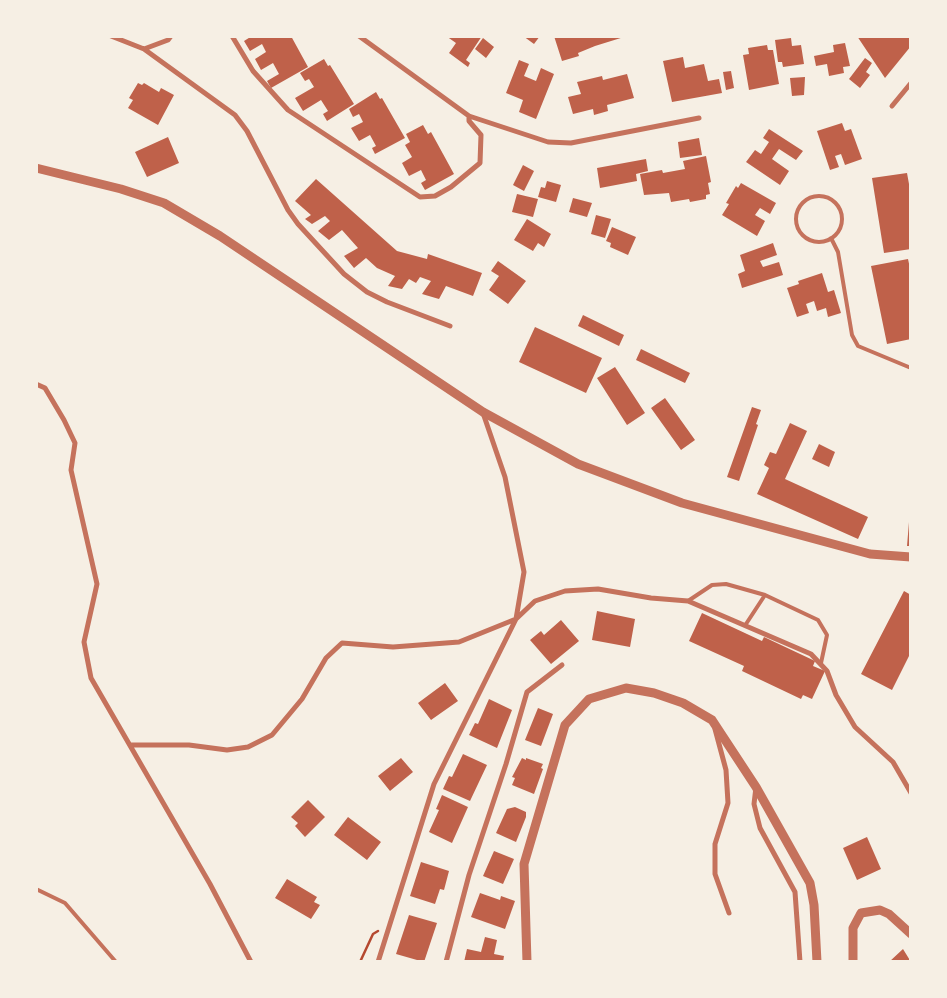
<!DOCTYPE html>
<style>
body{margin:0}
#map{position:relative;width:947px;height:998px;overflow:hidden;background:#f6efe4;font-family:Barlow,sans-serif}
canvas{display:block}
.frame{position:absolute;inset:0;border:38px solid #f6efe4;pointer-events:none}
</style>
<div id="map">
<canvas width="947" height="998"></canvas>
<div class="frame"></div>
</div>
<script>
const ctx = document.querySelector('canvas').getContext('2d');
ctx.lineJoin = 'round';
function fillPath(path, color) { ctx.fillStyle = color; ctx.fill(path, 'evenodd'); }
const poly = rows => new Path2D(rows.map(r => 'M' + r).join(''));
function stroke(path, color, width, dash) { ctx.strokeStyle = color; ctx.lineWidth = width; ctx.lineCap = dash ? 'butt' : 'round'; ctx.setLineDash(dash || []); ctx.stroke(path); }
fillPath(poly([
 [252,36,291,36,308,67,271,88,267,81,279,74,273,63,261,70,255,59,266,52,262,44,250,51,244,41],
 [446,36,482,36,466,60,470,63,468,67,449,53,456,43],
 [523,36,540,36,534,44],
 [554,36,624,36,624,37,595,46,578,53,579,56,562,61],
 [857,36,911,36,911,46,885,78],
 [483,38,494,47,486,58,475,49],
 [791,38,792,46,801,45,804,64,783,67,782,62,778,62,775,40],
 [845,43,850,66,843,67,844,73,829,76,827,64,816,66,814,56,834,52,833,45],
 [767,45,768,50,773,50,779,84,749,90,743,55,749,54,748,48],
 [683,57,685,68,704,64,708,81,719,79,722,93,672,102,663,61],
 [865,58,872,63,866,72,870,75,860,88,849,79],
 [324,59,328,66,330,65,354,104,327,121,323,114,328,111,321,100,303,111,295,98,314,87,309,79,305,81,300,73],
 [519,60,529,64,524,76,536,81,541,68,554,74,536,119,519,112,523,100,506,93],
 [731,71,734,88,726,90,723,72],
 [627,74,634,98,607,105,608,111,594,115,593,109,573,114,568,97,581,94,577,82,602,76,603,80],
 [805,77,804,95,792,96,790,78],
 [138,83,142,85,144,83,159,92,161,88,174,95,158,125,128,108,133,100,129,98],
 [376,92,380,99,382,98,405,138,375,154,372,148,376,146,370,135,359,141,351,128,363,122,359,114,353,117,349,109],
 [842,123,845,131,851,129,862,159,845,165,841,154,835,156,839,167,830,170,817,131],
 [423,125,428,134,431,132,454,174,425,190,421,183,426,180,421,170,409,176,402,163,412,157,405,145,410,142,406,134],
 [769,129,803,151,796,160,779,149,772,159,789,171,780,185,746,162,755,150,761,154,769,142,763,138],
 [168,137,179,163,147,177,135,152],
 [699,138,702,155,680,158,678,142],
 [706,156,711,182,708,183,710,194,706,195,706,199,690,202,689,199,671,202,669,193,644,195,640,174,662,170,663,173,685,169,683,161],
 [646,159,648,171,636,174,637,181,600,188,597,168],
 [523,165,534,171,524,191,513,185],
 [907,173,911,195,911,249,884,253,872,178],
 [316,179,397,251,427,259,428,254,482,273,473,296,446,286,439,299,422,294,431,281,420,277,416,283,409,279,402,289,388,286,395,276,377,268,366,258,354,268,344,256,358,248,342,230,329,240,318,231,330,221,325,216,312,224,305,219,311,215,295,201],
 [547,181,561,185,556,202,538,197,541,187,545,188],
 [741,183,776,203,770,214,760,208,755,215,765,221,757,236,722,215,729,204,726,203,736,186,738,188],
 [517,194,538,199,533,217,512,212],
 [573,198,592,203,587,217,569,212],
 [596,215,611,219,605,238,591,234],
 [527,219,551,234,544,247,538,243,533,251,514,240],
 [612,227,636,237,628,255,610,247,611,243,606,241],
 [773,243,777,255,760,261,763,267,779,262,783,275,742,288,738,274,745,271,740,255],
 [908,259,911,273,911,339,887,344,871,266],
 [498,261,526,281,508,304,489,290,499,276,491,271],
 [822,273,828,292,834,290,841,313,828,317,826,308,817,311,814,301,806,304,809,313,797,317,787,288,799,284,798,281],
 [583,315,624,335,619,346,578,326],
 [535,327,602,358,586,393,519,362],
 [641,349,690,373,685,383,636,360],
 [615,367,645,413,627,425,597,378],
 [665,398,695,440,681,450,651,408],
 [752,407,761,410,756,424,758,425,739,481,727,477],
 [790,423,807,431,785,479,868,517,858,539,757,494,769,468,764,465,770,452,776,454],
 [819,444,835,452,829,467,812,459],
 [909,522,911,522,911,546,907,546],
 [904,591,911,595,911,652,892,690,861,674],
 [597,611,635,619,630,647,592,640],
 [702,613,762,641,764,637,815,661,813,666,825,671,812,699,803,695,801,699,742,671,744,666,689,641],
 [561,620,579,641,551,664,530,640,541,631,544,635],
 [445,683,458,701,431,720,418,703],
 [489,699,512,710,497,748,469,735,475,723,478,724],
 [538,708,553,714,541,746,525,740],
 [463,754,487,765,470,801,443,789,449,776,452,777],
 [401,758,413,772,390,791,378,776],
 [522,758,526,760,526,758,543,764,541,768,543,769,534,794,512,785,515,778,512,777],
 [442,795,468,807,452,843,429,832,439,810,436,809],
 [308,800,325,817,305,837,295,826,298,823,291,817],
 [515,807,526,812,526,817,516,842,496,833,507,809],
 [348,817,381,842,367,860,334,835],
 [867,837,881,869,857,880,843,848],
 [494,851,514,859,503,884,483,876],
 [421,862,449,871,444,890,440,889,435,904,410,896],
 [287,879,317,897,314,902,320,905,311,919,275,898],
 [480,893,500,900,501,896,515,901,505,929,471,917],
 [409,915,437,923,424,962,396,954],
 [485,937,497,940,494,954,504,956,503,962,464,962,467,949,481,952],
 [903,949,911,962,889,962]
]), '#bf614a');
stroke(poly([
 [360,962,373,934,378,931]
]), '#b5482f', 2.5);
stroke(poly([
 '796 219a23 23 0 1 1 46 0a23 23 0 1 1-46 0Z',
 [831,238,838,252,852,335,858,346,911,368],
 [688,601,712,585,726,584,765,595,818,620,827,635,821,663],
 [746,624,765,595],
 [36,889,65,903,116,962]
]), '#c5725c', 4);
stroke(poly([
 [111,36,144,49,168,40,171,36],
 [232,36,253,71,288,110,420,197,435,196,451,187,480,163,481,135,469,121,469,116],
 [359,36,469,116,548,142,571,143,699,118],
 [144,49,235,115,247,131,288,210,298,224,344,274,367,292,387,302,450,326],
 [892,106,911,83],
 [36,384,45,388,64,420,75,443,71,470,97,584,84,642,91,678,210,884,251,962],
 [715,729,726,770,728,803,715,844,715,874,729,913],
 [131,745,189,745,227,750,248,747,272,735,302,699,326,658,342,643,393,647,459,642,516,619,524,572,505,477,483,413],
 [756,787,754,804,760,828,795,892,800,962],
 [378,962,434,784,516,619,535,601,565,591,598,589,651,598,688,601,811,654,827,671,836,695,855,727,893,762,911,793],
 [446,962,469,875,506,764,527,692,562,665]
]), '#c5725c', 5);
stroke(poly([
 [36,168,121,189,164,203,220,236,483,412,578,464,682,503,870,554,911,557],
 [527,962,524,864,565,725,589,699,626,688,654,693,683,703,712,720,756,787,810,883,814,905,817,962],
 [853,962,853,928,861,913,880,910,889,914,911,934]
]), '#c5725c', 9);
</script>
